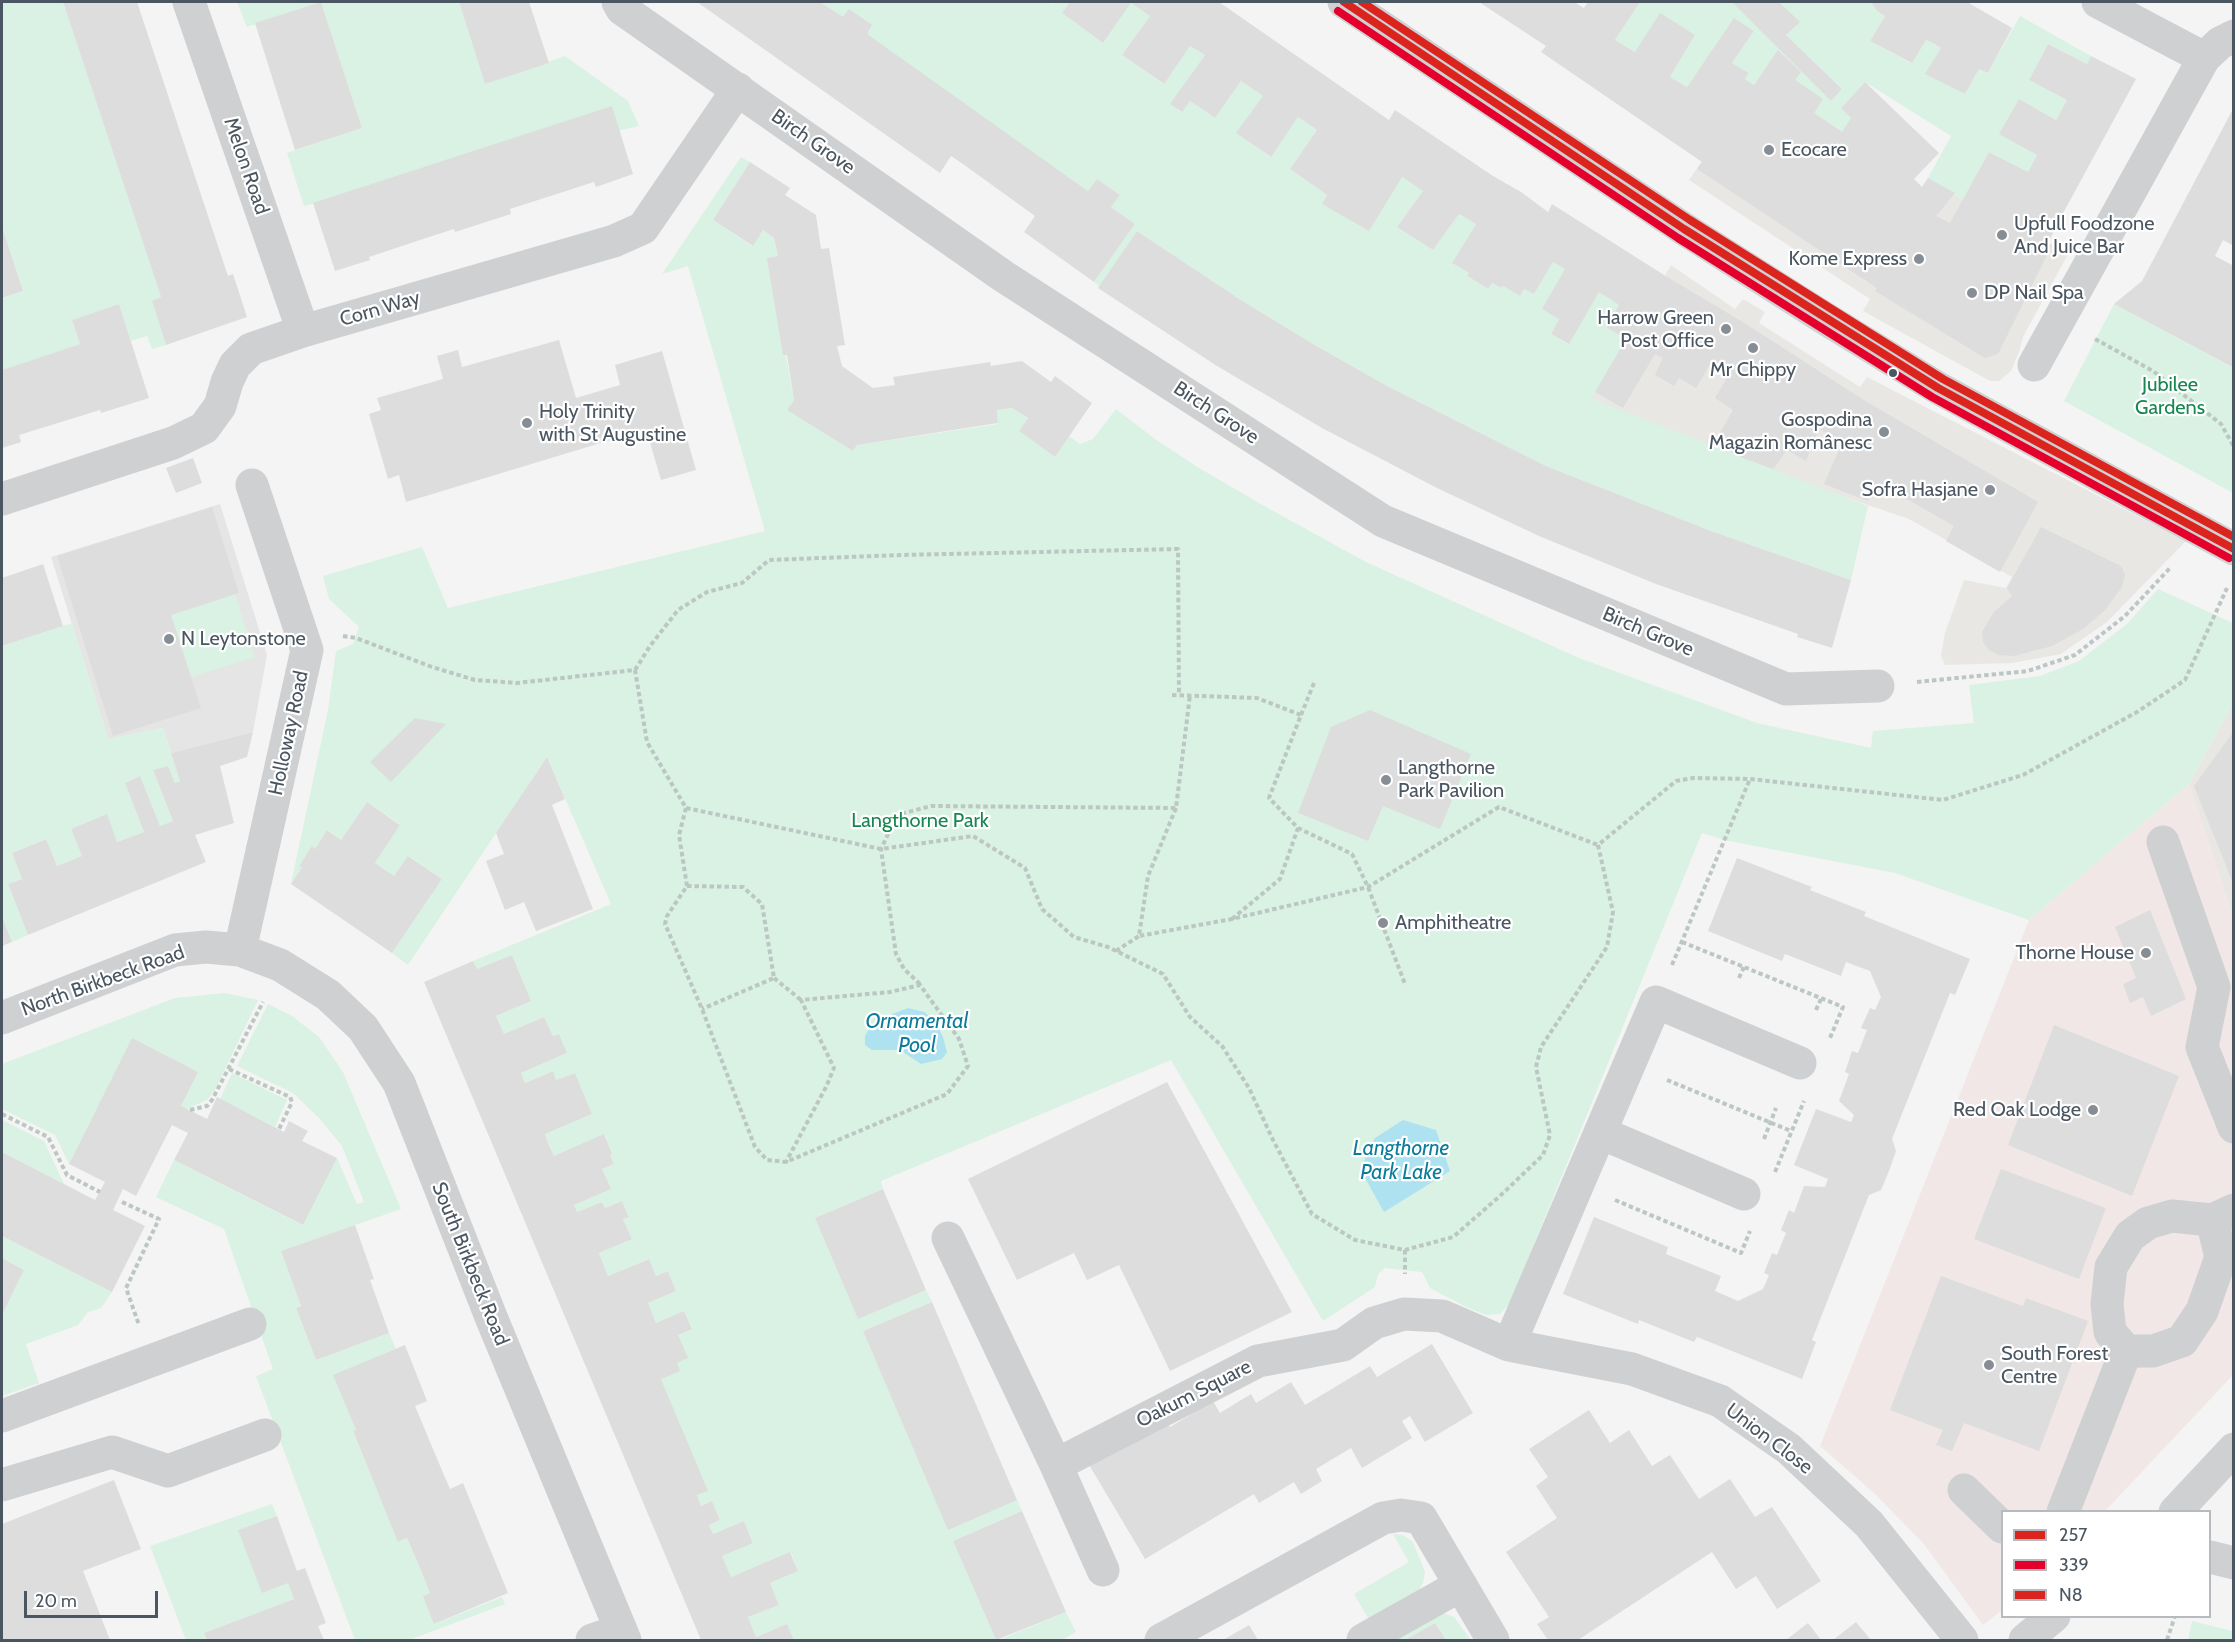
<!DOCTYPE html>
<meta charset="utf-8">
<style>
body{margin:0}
#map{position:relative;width:2235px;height:1642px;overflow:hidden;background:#f4f4f4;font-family:Cabin,sans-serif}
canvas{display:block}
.frame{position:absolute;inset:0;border:3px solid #4a5661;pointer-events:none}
.legend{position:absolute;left:2001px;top:1510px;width:210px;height:108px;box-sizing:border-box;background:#fff;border:2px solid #b7bbc0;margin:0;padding:8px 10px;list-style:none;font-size:18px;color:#4a5661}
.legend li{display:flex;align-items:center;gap:12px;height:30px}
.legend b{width:30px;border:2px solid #b7bbc0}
.scale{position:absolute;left:24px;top:1591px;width:134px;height:27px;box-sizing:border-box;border:3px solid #4a5661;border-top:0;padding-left:8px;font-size:18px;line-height:21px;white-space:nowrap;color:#4a5661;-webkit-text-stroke:4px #fff;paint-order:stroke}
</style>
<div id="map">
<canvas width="2235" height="1642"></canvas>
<div class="frame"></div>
<ul class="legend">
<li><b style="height:8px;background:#dc241f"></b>257</li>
<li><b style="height:8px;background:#e4002b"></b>339</li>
<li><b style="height:8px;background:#dc241f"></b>N8</li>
</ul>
<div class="scale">20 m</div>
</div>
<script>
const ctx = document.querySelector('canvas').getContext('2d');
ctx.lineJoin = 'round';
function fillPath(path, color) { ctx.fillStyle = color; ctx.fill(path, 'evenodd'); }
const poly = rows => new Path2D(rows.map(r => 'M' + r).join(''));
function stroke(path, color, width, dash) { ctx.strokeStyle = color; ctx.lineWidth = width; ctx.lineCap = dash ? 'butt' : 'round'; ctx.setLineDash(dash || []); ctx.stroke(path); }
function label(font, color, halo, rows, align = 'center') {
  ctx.font = font + ' Cabin,sans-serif'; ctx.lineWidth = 4.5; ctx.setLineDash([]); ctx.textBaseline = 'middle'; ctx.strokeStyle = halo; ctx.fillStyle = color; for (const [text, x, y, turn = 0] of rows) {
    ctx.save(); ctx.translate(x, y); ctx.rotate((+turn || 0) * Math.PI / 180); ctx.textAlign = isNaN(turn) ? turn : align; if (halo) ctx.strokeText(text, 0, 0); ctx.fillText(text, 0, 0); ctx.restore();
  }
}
fillPath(poly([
 [1778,50,1922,187,1928,178,1964,200,2068,254,2023,337,2019,352,2011,371,1999,381,1990,381,1863,311,1870,299,1689,180],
 [1671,265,1735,309,1743,299,1765,312,1759,323,1860,387,1867,377,2186,541,2107,622,2061,654,2012,663,1945,665,1941,655,1945,633,1964,580,2006,588,2012,577,1909,519,1824,490,1591,399],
 [2233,703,2233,916,2189,784]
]), '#e8e7e3');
fillPath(poly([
 [220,504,267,655,253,732,171,753,163,728,108,739,51,557]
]), '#e6e5e6');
fillPath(poly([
 [2189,784,2233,916,2233,1375,2105,1511,2002,1512,2002,1610,1983,1625,1923,1543,1874,1493,1820,1446,2029,920]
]), '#f1e7e6');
fillPath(poly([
 [2,2,63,2,161,297,152,301,166,345,152,349,147,336,131,341,119,304,72,320,80,344,2,370,2,298,23,291,2,225],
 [237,2,459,2,485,84,565,56,628,101,639,126,304,206,287,153,362,128,321,2,247,27],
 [820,2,1049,2,1052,4,1054,2,1070,2,1062,13,1103,43,1131,3,1150,16,1122,55,1163,84,1190,46,1205,55,1171,104,1181,112,1190,101,1215,118,1241,81,1263,96,1237,133,1270,157,1298,117,1317,130,1290,169,1327,195,1322,204,1402,177,1423,191,1397,227,1433,250,1459,214,1476,224,1452,263,1469,273,1468,277,1488,289,1492,283,1500,288,1503,286,1520,296,1524,289,1534,294,1553,262,1565,269,1559,319,1551,334,1568,344,1599,292,1619,305,1606,327,1626,339,1592,399,1868,506,1851,580,1711,531,1546,466,1389,387,1313,344,1241,300,1137,231,1100,287,1094,282,1135,224,1111,207,1120,195,1097,179,1088,191],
 [1640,2,1734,2,1831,101,1842,89,1786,35,1799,22,1779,2,1871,2,1877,11,1885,16,1870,41,1911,63,1926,40,1933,43,1941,48,1926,74,1965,94,1979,69,1988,73,2020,16,2091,56,2087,64,2048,44,2029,80,2067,100,2056,120,2019,99,2000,134,2037,155,2028,172,1989,152,1964,200,1928,178,1951,136,1865,82,1841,108,1851,118,1842,132,1814,113,1823,99,1795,80,1800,72,1779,50,1754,85,1745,79,1749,73,1732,63,1754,31,1734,19,1687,87,1670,77,1695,35,1678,25,1635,52,1615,40],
 [741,157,750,162,713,220,752,246,763,230,774,238,778,256,768,258,794,400,788,410,853,451,857,445,998,424,997,410,1012,408,1028,418,1019,431,1055,457,1069,436,1080,444,1093,439,1116,409,1155,439,1199,468,1266,507,1366,562,1579,658,1757,723,1871,748,1873,731,1974,723,1969,685,2040,676,2079,661,2128,623,2158,589,2233,623,2233,703,2189,784,2029,920,1895,873,1724,840,1702,833,1510,1303,1500,1314,1486,1315,1466,1307,1430,1288,1422,1272,1385,1268,1378,1274,1375,1287,1323,1321,1171,1060,881,1181,883,1189,815,1218,858,1318,926,1290,932,1302,863,1331,934,1496,1017,1500,1022,1511,953,1541,996,1640,794,1640,787,1624,756,1637,748,1617,779,1605,770,1583,798,1571,791,1552,731,1577,722,1556,753,1542,744,1521,713,1534,709,1525,720,1520,712,1501,701,1506,697,1495,707,1491,661,1379,677,1363,678,1335,692,1329,684,1311,656,1323,648,1303,676,1291,668,1271,656,1276,648,1259,608,1276,599,1253,632,1239,623,1219,629,1216,622,1201,605,1208,602,1202,577,1212,574,1205,610,1189,602,1169,614,1164,610,1155,612,1153,605,1135,554,1156,545,1134,592,1114,575,1073,556,1080,552,1071,525,1083,521,1073,567,1053,559,1034,553,1036,544,1017,504,1034,496,1016,531,1001,512,955,477,969,473,961,611,904,547,757,408,965,392,953,442,879,409,856,394,876,375,863,400,824,367,802,341,840,328,830,315,849,312,847,299,865,302,867,291,884,328,710,336,651,353,644,359,627,329,599,323,576,422,547,448,608,765,531,688,266,662,274],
 [2114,304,2233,368,2233,493,2064,401],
 [235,594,255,657,191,677,171,615],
 [72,623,108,739,163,728,180,781,175,783,168,766,153,770,173,821,160,826,140,777,125,783,144,832,117,842,106,815,71,829,82,856,57,866,45,839,12,853,22,879,8,884,28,935,12,942,2,915,2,646],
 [224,993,258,1000,215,1090,207,1100,187,1109,181,1106,198,1072,132,1039,69,1164,55,1135,2,1109,2,1064,175,998],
 [268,1004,292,1016,319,1037,343,1072,401,1209,281,1251,301,1306,296,1308,316,1360,389,1333,396,1349,334,1375,356,1430,353,1432,399,1542,407,1538,430,1593,435,1624,502,1597,505,1604,409,1640,355,1640,256,1376,273,1369,224,1229,156,1197,174,1160,302,1225,337,1158,357,1204,364,1202,342,1146,319,1118,293,1093,237,1066],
 [232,1073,287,1100,275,1127,220,1099],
 [2,1120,44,1141,64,1184,2,1152],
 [2,1236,112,1292,101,1308,88,1312,78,1325,26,1344,39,1383,2,1396,2,1315,24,1270,2,1258],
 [272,1504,277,1516,239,1530,288,1583,294,1599,204,1633,207,1640,186,1640,150,1546],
 [1393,1534,1403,1535,1413,1542,1425,1572,1423,1583,1415,1597,1371,1623,1354,1594,1409,1562],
 [1066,1612,1076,1632,1062,1640,999,1640],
 [1443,1613,1454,1617,1471,1640,1446,1640,1435,1623,1405,1640,1398,1640,1394,1635],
 [2192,1621,2233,1631,2233,1640,2188,1640]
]), '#d9f2e3');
fillPath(poly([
 [908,1008,924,1012,935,1021,943,1037,947,1052,942,1059,921,1064,900,1050,872,1050,865,1045,865,1036,869,1029,892,1014],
 [1403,1120,1436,1130,1450,1171,1384,1212,1360,1169,1375,1138]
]), '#aee2f0');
fillPath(poly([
 [63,2,137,2,228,276,233,274,247,317,166,345,152,301,161,297],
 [321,2,362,128,295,150,255,23],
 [459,2,529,2,549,63,485,84],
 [697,2,820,2,843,17,849,9,872,25,867,34,1088,191,1097,179,1120,195,1111,207,1135,224,1094,282,1024,232,1035,216,963,164,951,156,940,173],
 [1070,2,1219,2,1389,120,1395,110,1493,176,1521,192,1548,212,1552,204,1664,275,1746,324,1862,399,2038,502,2000,572,1946,541,1954,526,1879,483,1868,501,1824,484,1842,443,1819,428,1806,461,1787,450,1773,469,1743,458,1714,443,1733,410,1715,398,1728,376,1710,364,1696,388,1679,378,1674,386,1655,375,1663,358,1655,354,1623,408,1595,392,1626,339,1606,327,1619,305,1599,292,1569,344,1551,334,1559,319,1542,309,1565,269,1553,262,1534,294,1524,289,1520,296,1503,286,1501,288,1492,283,1488,289,1467,276,1469,273,1452,263,1476,224,1459,214,1433,250,1397,227,1423,191,1402,177,1369,231,1322,204,1327,195,1290,169,1317,130,1298,117,1271,157,1236,133,1263,96,1241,81,1215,118,1190,101,1182,112,1170,104,1205,55,1190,46,1164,84,1122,55,1150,16,1131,3,1103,43,1062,13],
 [1479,2,1574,2,1584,8,1588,2,1640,2,1615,40,1635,52,1660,13,1695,35,1670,77,1687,87,1734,18,1754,31,1732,63,1749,73,1745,79,1754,85,1778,50,1801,72,1795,80,1823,99,1814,113,1842,132,1851,118,1841,108,1865,82,1939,153,1914,179,1922,187,1928,178,1955,193,1936,216,1950,223,1989,152,2028,172,2037,155,1999,134,2019,99,2056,120,2067,100,2029,80,2048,44,2087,64,2091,56,2136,79,2061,217,2048,243,2052,245,1998,354,1985,358,1875,291,1877,288,1697,169,1702,162,1541,52,1546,46],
 [1732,2,1779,2,1800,22,1786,35,1842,89,1831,101],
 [1871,2,1967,2,2012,28,1988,73,1979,69,1965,94,1925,74,1941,48,1933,43,1926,40,1912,63,1870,41,1885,16,1877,11],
 [612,106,633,174,596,187,594,182,510,209,511,214,455,232,454,229,426,238,369,257,370,260,335,271,313,203],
 [2234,107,2234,246,2223,240,2215,256,2234,266,2234,368,2114,304,2142,281],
 [750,162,790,188,785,195,816,215,821,249,829,248,845,345,837,346,842,366,873,388,895,385,893,377,990,362,991,366,1022,361,1051,382,1055,376,1092,403,1055,457,1019,431,1028,418,1012,408,997,410,998,423,857,445,853,451,787,410,794,400,787,355,783,355,767,258,778,256,774,238,763,230,753,246,713,220],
 [2,226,23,291,2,298],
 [1137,231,1241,300,1313,344,1389,387,1546,466,1711,531,1851,580,1832,648,1797,637,1798,634,1656,584,1539,536,1437,488,1322,428,1217,366,1098,288],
 [119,304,149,398,101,413,100,410,19,435,21,442,2,448,2,370,80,344,72,320],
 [559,340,576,398,620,385,615,365,662,351,696,470,661,480,649,439,640,441,637,432,406,502,399,475,388,479,369,414,381,410,377,398,443,379,437,356,458,350,462,367],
 [193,458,202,483,176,493,166,468],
 [212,507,239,593,171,615,201,708,113,736,57,556],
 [2041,527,2121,566,2125,575,2122,587,2105,610,2083,629,2052,646,2014,656,1999,655,1989,650,1983,642,1982,632,1993,613,2012,596,2007,588],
 [43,564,63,626,2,646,2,578],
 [1370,710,1471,754,1440,829,1383,806,1368,841,1298,813,1331,727],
 [415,718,446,724,391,782,370,762],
 [2234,731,2233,883,2194,786],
 [253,732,247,757,220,766,234,823,195,835,206,862,28,935,8,884,22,879,12,853,46,839,57,866,82,856,71,829,107,814,117,842,144,832,125,783,140,776,160,826,173,821,153,770,168,766,175,783,180,781,171,753],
 [547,757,565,799,552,805,593,909,536,931,524,902,505,910,486,861,504,854,496,833],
 [367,802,400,825,375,863,394,876,408,856,442,879,392,953,291,884,302,867,299,866,312,846,315,849,327,830,341,840],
 [1737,858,1812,887,1810,890,1866,912,1864,916,1970,959,1955,995,1950,993,1892,1139,1896,1151,1889,1171,1881,1190,1869,1195,1812,1340,1816,1342,1802,1379,1697,1337,1694,1342,1639,1320,1638,1324,1563,1294,1594,1217,1668,1247,1666,1254,1721,1276,1715,1291,1738,1301,1763,1289,1769,1275,1764,1273,1772,1253,1777,1255,1786,1233,1781,1230,1789,1210,1794,1213,1804,1186,1825,1187,1828,1179,1794,1165,1816,1109,1851,1122,1854,1115,1839,1101,1849,1074,1845,1072,1852,1051,1858,1053,1867,1030,1861,1028,1870,1008,1875,1010,1881,997,1870,971,1846,962,1841,976,1785,954,1782,961,1708,931],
 [2150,910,2186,999,2151,1016,2143,997,2130,1003,2123,984,2136,978,2115,927],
 [2,916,12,942,2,946],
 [512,955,531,1001,496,1016,504,1034,544,1017,553,1036,559,1034,567,1053,521,1073,525,1083,553,1071,556,1080,575,1073,592,1114,545,1134,549,1145,554,1156,604,1134,612,1153,610,1155,614,1164,602,1169,611,1189,574,1205,577,1212,602,1202,605,1208,622,1201,629,1217,623,1219,632,1239,599,1253,608,1276,649,1259,656,1276,668,1271,676,1291,648,1303,656,1323,684,1311,692,1329,678,1335,688,1358,677,1363,680,1371,661,1379,708,1491,697,1495,701,1506,712,1501,720,1520,709,1525,713,1534,744,1521,753,1543,722,1556,731,1577,790,1552,798,1571,770,1583,779,1605,748,1617,756,1637,787,1624,794,1640,701,1640,424,982,473,961,477,969],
 [2054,1025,2179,1076,2132,1196,2008,1145],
 [132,1038,198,1072,181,1106,207,1119,217,1097,284,1132,289,1121,308,1131,302,1141,337,1158,303,1225,174,1160,188,1133,172,1125,136,1196,123,1189,113,1210,145,1226,112,1292,2,1236,2,1152,95,1200,105,1182,69,1164],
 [1167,1082,1292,1312,1170,1371,1119,1265,1087,1280,1074,1253,1017,1280,968,1179],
 [2001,1169,2106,1208,2079,1279,1974,1239],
 [883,1189,926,1290,858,1319,815,1218],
 [355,1225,374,1279,370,1280,389,1333,316,1360,296,1308,301,1306,281,1251],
 [2,1258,24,1270,2,1315],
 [1941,1276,2023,1306,2026,1298,2088,1321,2039,1451,1964,1423,1952,1451,1936,1445,1943,1430,1890,1410],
 [932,1302,1017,1500,948,1530,863,1331],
 [1432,1344,1473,1413,1425,1442,1410,1416,1402,1421,1412,1438,1362,1468,1351,1448,1316,1469,1322,1481,1301,1494,1294,1482,1259,1503,1254,1494,1145,1559,1088,1463,1165,1417,1170,1427,1213,1401,1220,1413,1251,1394,1256,1403,1291,1382,1305,1405,1370,1366,1377,1377],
 [405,1345,427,1401,415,1406,438,1461,450,1489,463,1483,508,1593,434,1624,423,1596,430,1593,419,1566,407,1538,398,1542,353,1431,356,1430,333,1375],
 [1589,1410,1610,1443,1629,1430,1652,1466,1670,1455,1699,1499,1730,1479,1755,1517,1772,1507,1821,1581,1777,1609,1756,1576,1736,1589,1712,1552,1578,1640,1548,1640,1537,1624,1549,1617,1506,1552,1557,1518,1536,1486,1548,1477,1529,1449],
 [114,1480,141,1549,83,1571,110,1640,2,1640,2,1524],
 [1022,1511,1066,1612,996,1640,953,1541],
 [277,1516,297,1571,305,1568,326,1623,318,1626,324,1640,207,1640,204,1633,294,1599,288,1583,262,1593,238,1530],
 [1856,1622,1871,1640,1833,1640],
 [1435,1623,1446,1640,1405,1640],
 [1808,1623,1821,1640,1786,1640],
 [1249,1625,1258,1640,1223,1640]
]), '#ddddde');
stroke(poly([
 [2095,339,2153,371,2221,424,2234,447],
 [343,636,356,638,432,667,475,680,517,683,635,670,647,742,686,808,881,849,973,836,1025,868,1042,909,1074,937,1108,947,1163,974,1190,1017,1222,1046,1249,1088,1273,1140,1312,1214,1355,1240,1405,1250,1453,1237,1500,1196,1543,1155,1550,1135,1536,1067,1541,1047,1607,947,1613,912,1598,845,1676,781,1693,778,1750,779,1943,800,2023,775,2137,712,2185,680,2227,588],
 [635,670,650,646,678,610,707,592,742,583,769,560,901,555,1178,549,1179,695],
 [1917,682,2028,671,2075,655,2125,616,2170,568],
 [1172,695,1257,698,1301,715,1269,798,1298,828,1352,854,1368,887,1405,984],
 [1301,715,1314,683],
 [686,808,679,835,687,886,667,916,665,924,702,1009,755,1147,767,1160,786,1162,947,1094,968,1066,959,1039,920,985,890,992,801,1000,834,1068,826,1087,786,1162],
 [1176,808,1148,876,1139,936,1232,919,1368,887,1499,807,1598,845],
 [687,886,743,887,762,904,774,978,702,1009],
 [1232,919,1280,879,1298,828],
 [1682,942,1843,1007,1830,1038],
 [1116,951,1139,936],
 [1672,965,1750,779],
 [774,978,801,1000],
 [1739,978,1744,967],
 [920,984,904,969,896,954,881,849,897,815,931,806,1176,808,1190,695],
 [1816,1010,1821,999],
 [229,1069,290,1097,292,1102,279,1129],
 [1667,1080,1791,1131],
 [190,1110,207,1106,212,1100,263,1002],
 [2,1114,48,1137,67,1175,100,1192],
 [1764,1139,1776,1108],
 [1775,1172,1804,1101],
 [1615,1200,1741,1253,1750,1231],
 [122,1202,159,1219,126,1288,139,1325],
 [1405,1250,1405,1274],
 [2167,1640,2175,1616]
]), '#bcc7c4', 4, [4.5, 3]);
stroke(poly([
 [189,2,303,331],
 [618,2,622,9,1003,276,1383,521,1786,689,1878,686],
 [1344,2,1684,229,1821,316,1938,388,2234,549],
 [2098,2,2204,58],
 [2034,365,2204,58,2220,43,2234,36],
 [2,499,173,443,204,428,220,406,227,382,235,365,251,349,303,331,614,241,643,228,738,89],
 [2163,842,2214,987,2202,1047,2234,1127],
 [240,950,307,650,252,485],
 [2,1018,175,950,206,947,240,950,280,965,328,995,363,1028,399,1083,491,1317,625,1640],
 [1601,1133,1744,1194],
 [948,1238,1056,1465,1258,1361,1343,1345,1374,1323,1404,1314,1442,1316,1509,1345,1632,1369,1720,1401,1789,1449,1869,1524,1962,1640],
 [1509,1345,1656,1002,1800,1063],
 [2126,1351,2110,1332,2107,1304,2111,1267,2130,1236,2148,1223,2172,1216,2212,1220],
 [2,1416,250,1324],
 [1056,1465,1103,1570],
 [2,1485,112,1452,168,1471,265,1435],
 [1964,1490,2002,1527],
 [2063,1512,2126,1351,2153,1351,2182,1341,2202,1311,2221,1257,2212,1220,2234,1210],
 [2175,1512,2234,1449],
 [2210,1557,2234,1563],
 [592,1640,621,1630],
 [1161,1640,1383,1518,1401,1515,1421,1518,1493,1640],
 [1363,1640,1461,1585],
 [2025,1640,2054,1616]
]), '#ced0d2', 33);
stroke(poly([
 [1344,2,1684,229,1938,388,2234,549]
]), '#dc241f', 8);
stroke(poly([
 [1338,11,1678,238,1932,397,2229,558]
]), '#e4002b', 8);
stroke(poly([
 [1362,2,1690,220,1943,379,2234,537]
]), '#dc241f', 8);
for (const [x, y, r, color] of [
 [1769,150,6,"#868d94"],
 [2002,235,6,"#868d94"],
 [1919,259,6,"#868d94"],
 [1972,293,6,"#868d94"],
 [1726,329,6,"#868d94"],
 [1753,348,6,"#868d94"],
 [1893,373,5,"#4a5661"],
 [527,423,6,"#868d94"],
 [1884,432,6,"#868d94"],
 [1990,490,6,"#868d94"],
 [169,639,6,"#868d94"],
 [1386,780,6,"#868d94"],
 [1383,923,6,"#868d94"],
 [2146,953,6,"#868d94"],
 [2093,1110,6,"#868d94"],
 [1989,1365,6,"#868d94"]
]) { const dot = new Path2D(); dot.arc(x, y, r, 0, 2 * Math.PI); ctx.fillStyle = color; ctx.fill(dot); stroke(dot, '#fff', 2); }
label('20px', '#4a5661', '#fff', [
 ["Birch Grove",813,142,35],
 ["Melon Road",246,166,71],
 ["Corn Way",380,309,-16],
 ["Birch Grove",1216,413,33],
 ["Birch Grove",1648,632,23],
 ["Holloway Road",289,733,-78],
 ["North Birkbeck Road",103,981,-20],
 ["South Birkbeck Road",470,1264,68],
 ["Oakum Square",1194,1394,-27],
 ["Union Close",1769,1439,37]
]);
label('20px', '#4a5661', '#fff', [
 ["Ecocare",1781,150],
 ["Upfull Foodzone",2014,224],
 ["And Juice Bar",2014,247],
 ["Kome Express",1907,259,"right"],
 ["DP Nail Spa",1984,293],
 ["Harrow Green",1714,318,"right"],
 ["Post Office",1714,341,"right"],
 ["Mr Chippy",1753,370,"center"],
 ["Holy Trinity",539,412],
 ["with St Augustine",539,435],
 ["Gospodina",1872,420,"right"],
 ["Magazin Românesc",1872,443,"right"],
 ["Sofra Hasjane",1978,490,"right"],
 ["N Leytonstone",181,639],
 ["Langthorne",1398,768],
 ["Park Pavilion",1398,791],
 ["Amphitheatre",1395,923],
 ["Thorne House",2134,953,"right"],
 ["Red Oak Lodge",2081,1110,"right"],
 ["South Forest",2001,1354],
 ["Centre",2001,1377]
], 'left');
label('20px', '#17864f', '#fff', [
 ["Jubilee",2170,385],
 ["Gardens",2170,408],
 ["Langthorne Park",920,821]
]);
label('italic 21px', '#0c7c9b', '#fff', [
 ["Ornamental",917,1022],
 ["Pool",917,1046],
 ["Langthorne",1401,1149],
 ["Park Lake",1401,1173]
]);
</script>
